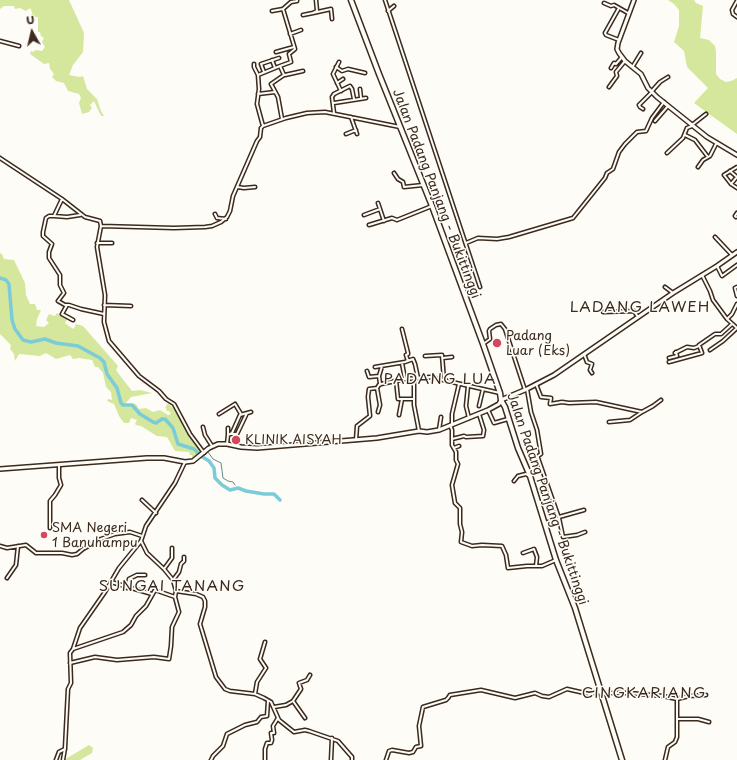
<!DOCTYPE html>
<style>
body{margin:0}
#map{position:relative;width:737px;height:760px;overflow:hidden;background:#fdfcf7;font-family:"Playpen Sans",sans-serif}
canvas{display:block}
.north{position:absolute;left:12px;top:12px;width:40px;height:40px;-webkit-text-stroke:3px #fdfcf7;paint-order:stroke;rotate:352deg;font-size:11px;font-weight:700;line-height:16px;text-align:center;color:#3b2a1e}
.north::after{content:'';display:block;margin:auto;width:14px;height:18px;background:#3b2a1e;clip-path:polygon(50% 0,100% 100%,50% 72%,0 100%)}
</style>
<div id="map">
<canvas width="737" height="760"></canvas>
<div class="north">U</div>
</div>
<script>
const ctx = document.querySelector('canvas').getContext('2d');
ctx.lineJoin = 'round';
function fillPath(path, color) { ctx.fillStyle = color; ctx.fill(path, 'evenodd'); }
const poly = rows => new Path2D(rows.map(r => 'M' + r).join(''));
function stroke(path, color, width, dash) { ctx.strokeStyle = color; ctx.lineWidth = width; ctx.lineCap = dash ? 'butt' : 'round'; ctx.setLineDash(dash || []); ctx.stroke(path); }
function label(font, color, halo, rows, align = 'center') {
  ctx.font = font + ' "Playpen Sans",sans-serif'; ctx.lineWidth = 3; ctx.setLineDash([]); ctx.textBaseline = 'middle'; ctx.strokeStyle = halo; ctx.fillStyle = color; for (const [text, x, y, turn = 0] of rows) {
    ctx.save(); ctx.translate(x, y); ctx.rotate((+turn || 0) * Math.PI / 180); ctx.textAlign = isNaN(turn) ? turn : align; if (halo) ctx.strokeText(text, 0, 0); ctx.fillText(text, 0, 0); ctx.restore();
  }
}
fillPath(poly([
 [0,0,69,0,84,33,83,52,73,65,69,75,80,77,83,76,87,89,97,99,101,111,104,116,102,116,100,114,94,101,90,105,92,108,89,112,82,114,79,103,81,98,79,94,68,91,64,83,56,81,52,77,54,74,50,69,49,63,44,64,30,54,31,51,33,52,36,50,42,51,45,47,42,42,44,38,41,36,40,32,38,32,38,17,31,18,32,12,30,8,26,11,20,8,15,9,14,6,4,6,0,9],
 [668,0,694,0,696,3,703,6,700,38,709,40,715,46,716,52,716,74,720,79,726,82,731,81,737,78,737,134,694,103,708,88,687,67,684,51,674,42,679,26,679,10,674,4],
 [0,253,2,254,4,259,14,260,25,283,26,295,30,304,35,304,37,310,41,310,37,319,36,326,44,327,49,323,46,320,49,314,55,316,57,313,67,319,65,323,70,327,74,329,76,324,83,326,118,366,116,370,118,373,132,391,140,390,152,393,131,397,125,404,136,404,139,409,146,408,153,412,160,410,168,415,171,414,169,411,166,411,167,409,165,408,168,403,186,422,191,434,203,450,208,450,192,462,192,455,190,455,189,452,175,451,167,437,157,436,141,426,136,425,135,424,137,420,131,418,129,423,124,423,119,416,114,404,107,401,108,399,112,400,111,392,106,387,103,373,98,367,95,367,92,360,79,358,73,359,70,355,56,359,46,353,40,356,19,354,15,361,14,354,10,349,11,345,0,334],
 [89,745,93,748,92,753,80,760,64,760]
]), '#d4e79c');
stroke(poly([
 [208,452,213,459,221,463,223,478,228,481,233,482,235,485]
]), '#618b8e', 1);
stroke(poly([
 [0,278,6,280,9,284,12,320,15,329,23,340,31,342,45,339,56,343,78,346,100,358,104,362,107,374,117,388,121,403,123,405,132,405,140,414,153,422,156,423,162,419,165,419,173,428,178,444,194,449,201,456,209,461,214,468,215,478,222,485,230,490,238,488,246,491,264,494,274,494,280,500]
]), '#7bcbd8', 3.5);
const minor = poly([
 [316,0,317,11,313,13,331,9,332,19],
 [385,0,480,287],
 [737,1,732,10,733,14,737,17],
 [604,3,611,6,614,5,628,13],
 [272,11,283,9],
 [388,11,394,6],
 [303,15,313,13],
 [290,34,301,30],
 [619,40,606,35,605,33,619,8],
 [0,41,19,46],
 [276,52,294,47],
 [272,60,275,68],
 [339,62,333,74,341,91],
 [254,64,254,67,258,75,259,89,257,104,263,126],
 [633,66,641,53],
 [336,67,342,71,348,69,365,73],
 [611,68,614,63,616,64,622,57],
 [264,72,261,64,279,58],
 [258,75,280,66],
 [285,75,303,71],
 [337,83,343,79],
 [609,87,617,76,616,72,625,61],
 [360,89,361,98],
 [652,91,660,82,668,77],
 [258,94,275,92],
 [334,103,366,98],
 [643,109,640,107,639,105,652,92],
 [334,113,332,97,334,94,350,86,352,89,354,99],
 [351,117,357,134],
 [282,119,278,97,271,84,284,75,280,66,291,62,289,54,295,49,283,9,291,2,297,1,297,0],
 [655,121,668,106],
 [692,125,706,114],
 [346,134,356,130],
 [685,135,695,140,708,157],
 [667,153,683,138,687,128,692,126],
 [0,158,62,199,85,217,100,221,101,226,97,247,105,295,104,322,109,341,139,376,159,391,166,399,174,404,190,434,204,453],
 [698,167,703,160,710,156,716,144],
 [737,167,724,175,731,184,737,188],
 [730,171,737,177],
 [394,173,398,179,403,182,404,187,423,185],
 [731,184,737,177],
 [237,187,244,188,255,187],
 [62,199,54,216,49,216,46,218,43,232,43,236,52,244,49,252,49,258,60,275,60,285,64,293,58,301,65,305,69,305,81,309,104,314],
 [378,203,384,221],
 [215,214,217,218,226,219],
 [364,215,380,209],
 [54,216,67,217,80,215,81,214],
 [736,217,735,216,737,213],
 [369,225,392,218,397,220,432,206],
 [101,226,174,228,205,227,212,226,221,222,227,217,230,211,233,196,257,141,260,137,261,128,263,126,286,118,307,113,325,112,400,127],
 [715,237,732,255],
 [97,243,112,243],
 [466,243,478,238,497,239,509,237,573,218,605,178,607,173,613,169,619,152,625,144,637,132,646,131,652,118,664,102],
 [717,266,722,276,737,265],
 [702,275,710,291,713,300,727,319,737,328,723,341,710,350],
 [665,287,673,293],
 [737,296,735,288,737,287],
 [67,305,62,314,73,320],
 [104,305,131,306],
 [603,312,634,311,638,317],
 [727,319,732,314,737,304],
 [402,329,408,353,408,354,406,355,408,361],
 [483,344,490,339,489,331,490,329,496,325,501,324,505,329,525,390],
 [675,353,687,347,694,348,699,346],
 [584,354,587,362,592,364,590,370,592,373],
 [425,356,442,355,444,380],
 [443,358,452,357],
 [669,358,677,356,676,352],
 [669,362,702,353,699,345,715,334,721,334,732,324],
 [402,363,405,379],
 [375,367,405,362,413,359,415,364,418,378],
 [367,371,369,377,379,376,380,384],
 [379,376,382,366],
 [414,378,414,405,419,431],
 [396,380,398,399,414,399],
 [536,384,541,397,551,398,550,404,562,402,569,403,596,402,642,412,653,406,661,400],
 [468,386,466,406,469,418],
 [377,388,380,405,378,412],
 [527,389,531,412,537,430,541,454,538,456,538,458,559,518,563,537,577,535,585,532],
 [479,406,483,389],
 [488,410,494,423,508,419],
 [219,414,235,404,241,414],
 [399,415,402,399],
 [609,422,630,420,642,412],
 [452,424,452,414,459,384],
 [450,425,452,430,452,445,456,452,456,460,458,464,452,485,455,503,460,508,460,524,462,532,461,542,472,546,482,545,502,546,506,555,508,568,527,566,542,566,556,560],
 [203,427,205,435,212,446],
 [439,430,441,417],
 [231,434,237,434,247,413],
 [228,435,228,428],
 [452,439,464,436,466,437,483,436,484,430,479,414],
 [356,440,357,426,370,416,368,397,369,389,377,388,379,385,381,384,405,379,430,377,500,393],
 [227,444,228,435,232,433,240,415,251,412],
 [454,448,459,446],
 [514,481,518,476,526,474,529,476],
 [142,500,156,513],
 [559,517,584,510],
 [545,523,559,518],
 [50,528,50,501,55,495,61,485,59,478,59,465],
 [141,541,147,553,164,569,173,580,176,591,196,594,203,597,205,601,205,607,200,624,216,677,225,689,230,691,255,694,264,698,271,702,279,720,294,732,305,730,309,731,338,741,352,757,352,760],
 [0,546,7,548,26,545,36,553,62,553,72,555,77,554,83,549,101,539,115,534,130,532,142,536],
 [523,553,534,549,537,557,536,566],
 [164,569,172,558,172,548],
 [7,578,16,565,18,546],
 [173,580,179,572,181,564,184,561,184,557],
 [111,582,152,594],
 [127,588,129,579,137,575,145,575],
 [73,649,123,632,131,625,136,616,146,606,155,590,175,597],
 [70,663,95,657,117,660,154,657,169,659,171,646,172,627,179,612,175,597,176,591],
 [601,693,629,693,663,696,677,699,677,737,675,742,668,747,665,760],
 [255,694,257,682,266,668,260,659,265,642],
 [677,699,689,696,706,695],
 [293,701,305,718],
 [274,707,286,705,293,701,301,689,299,683,307,680,310,675],
 [677,719,698,719,709,722],
 [56,760,59,752,65,749],
 [63,760,65,748,68,689,71,683,70,653,73,649,80,628,105,592,119,568,141,541,146,526,175,483,185,462],
 [211,760,213,756,223,746,227,734,245,725,257,722,261,717,267,716,268,701],
 [265,760,265,749,267,743,271,743,272,740,271,733,274,733,273,726,278,718],
 [331,760,332,738],
 [386,760,389,751,392,750,409,753,413,752,416,747,421,746,419,726,423,707,446,700,448,698,450,695,481,690,515,698,535,693,542,696,549,697,567,689,589,694,600,692]
]);
const secondary = poly([
 [634,0,618,43,617,49,619,53,625,61,641,74,648,88,657,97,707,137,737,155],
 [0,469,147,458,164,458,185,462,193,461,209,448,218,444,227,444,241,447,257,448,377,438,419,431,427,432,439,430,488,410,499,404,501,400,527,389,554,375,673,293,717,266,737,252]
]);
const trunk = poly([
 [351,0,379,74,432,206,483,344,500,393,501,400,505,407,518,448,530,476,556,560,575,608,622,760]
]);
stroke(minor, '#3b2a1e', 5);
stroke(secondary, '#3b2a1e', 6);
stroke(trunk, '#3b2a1e', 7);
stroke(minor, '#fdfcf7', 2);
stroke(secondary, '#fdfcf7', 3);
stroke(trunk, '#fdfcf7', 4);
for (const [x, y, r, color] of [
 [497,343,5,"#d1495b"],
 [236,440,5,"#d1495b"],
 [44,535,4,"#d1495b"]
]) { const dot = new Path2D(); dot.arc(x, y, r, 0, 2 * Math.PI); ctx.fillStyle = color; ctx.fill(dot); stroke(dot, '#fdfcf7', 1.5); }
label('13px', '#3b2a1e', '#fdfcf7', [
 ["Jalan Padang Panjang - Bukittinggi",436,194,69],
 ["Jalan Padang Panjang - Bukittinggi",547,499,71]
]);
label('13px', '#3b2a1e', '#fdfcf7', [
 ["Padang",506,336],
 ["Luar (Eks)",506,351],
 ["KLINIK AISYAH",245,440],
 ["SMA Negeri",52,528],
 ["1 Banuhampu",52,543]
], 'left');
ctx.letterSpacing = '1px';
label('15px', '#3b2a1e', '#fdfcf7', [
 ["LADANG LAWEH",640,308],
 ["PADANG LUA",440,380],
 ["SUNGAI TANANG",172,587],
 ["CINGKARIANG",644,694]
]);
ctx.letterSpacing = '0px';
</script>
